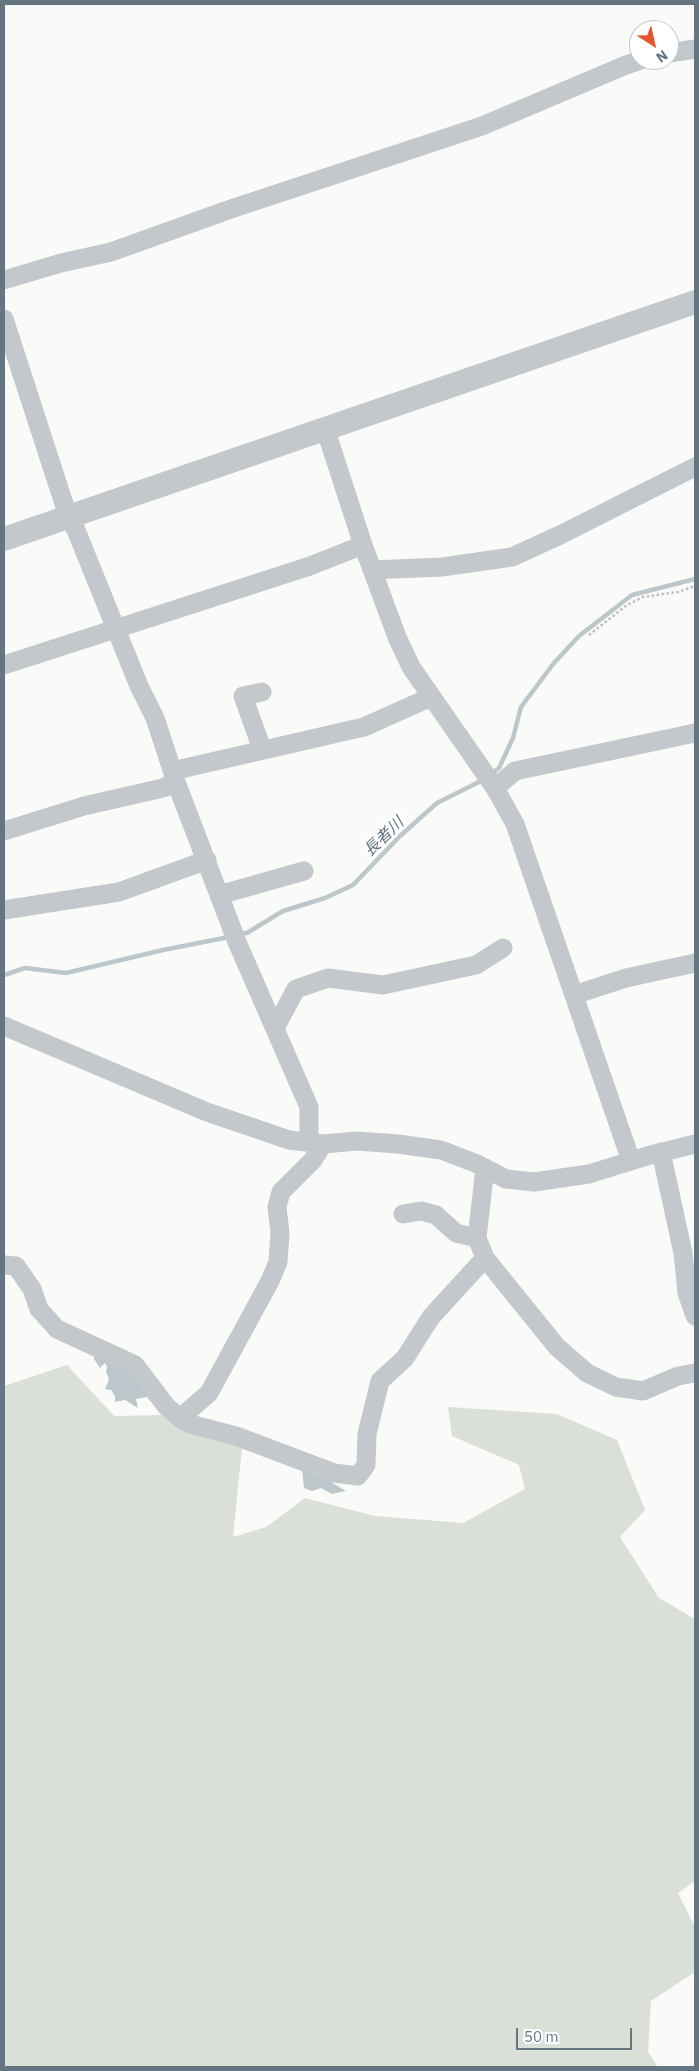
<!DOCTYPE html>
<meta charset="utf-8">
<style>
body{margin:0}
#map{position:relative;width:699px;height:2071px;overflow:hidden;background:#fafaf8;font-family:"IBM Plex Sans",sans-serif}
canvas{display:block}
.frame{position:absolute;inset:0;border:5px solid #657683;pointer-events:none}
.north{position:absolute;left:629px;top:20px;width:50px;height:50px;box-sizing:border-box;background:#fff;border:1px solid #c1c8cd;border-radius:50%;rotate:145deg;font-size:14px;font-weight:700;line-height:20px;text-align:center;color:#657683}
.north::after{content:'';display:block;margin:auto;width:18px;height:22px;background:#e4572e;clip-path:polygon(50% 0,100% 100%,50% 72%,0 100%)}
.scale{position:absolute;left:516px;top:2028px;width:116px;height:22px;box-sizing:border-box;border:2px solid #657683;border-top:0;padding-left:6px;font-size:15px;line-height:18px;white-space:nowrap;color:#657683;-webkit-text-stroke:4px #fff;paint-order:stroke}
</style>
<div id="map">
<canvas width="699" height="2071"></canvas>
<div class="frame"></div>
<div class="north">N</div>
<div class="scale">50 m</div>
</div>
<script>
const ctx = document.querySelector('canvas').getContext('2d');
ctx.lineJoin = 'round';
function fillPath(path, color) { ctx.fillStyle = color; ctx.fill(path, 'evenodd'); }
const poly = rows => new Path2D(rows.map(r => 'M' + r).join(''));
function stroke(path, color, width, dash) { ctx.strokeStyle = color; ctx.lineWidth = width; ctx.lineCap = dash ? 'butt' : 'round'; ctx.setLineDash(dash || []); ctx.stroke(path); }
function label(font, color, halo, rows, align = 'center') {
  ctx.font = font + ' "IBM Plex Sans","Noto Sans JP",sans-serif'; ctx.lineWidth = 5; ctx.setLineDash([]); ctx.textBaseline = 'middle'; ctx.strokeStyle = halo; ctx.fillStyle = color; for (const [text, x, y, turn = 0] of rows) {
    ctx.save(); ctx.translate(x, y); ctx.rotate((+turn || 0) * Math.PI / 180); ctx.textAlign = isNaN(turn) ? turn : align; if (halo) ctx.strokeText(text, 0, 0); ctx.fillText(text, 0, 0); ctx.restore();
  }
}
fillPath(poly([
 [67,1365,114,1416,164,1415,242,1448,233,1537,266,1527,305,1498,375,1516,463,1523,525,1489,519,1465,452,1436,448,1407,557,1414,617,1440,645,1510,620,1537,659,1598,695,1619,695,1881,678,1893,695,1927,695,1972,651,2001,648,2052,658,2067,4,2067,4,1386]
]), '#dadfd7');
fillPath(poly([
 [95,1355,133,1369,156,1402,150,1401,147,1397,136,1399,138,1408,125,1400,115,1402,115,1396,111,1390,105,1389,109,1379,106,1372,107,1367,105,1363,100,1368,94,1359],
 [302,1468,321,1476,346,1491,332,1494,321,1488,312,1491,304,1488]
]), '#bbc7cb');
stroke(poly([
 [491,774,499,768,513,738,521,707,554,663,579,636,632,595,695,579],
 [239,934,247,933,283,911,325,898,353,885,400,836,437,803,483,780],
 [4,975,25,968,66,973,163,950,229,937]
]), '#bbc7cb', 4.5);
stroke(poly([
 [589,635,627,605,643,597,678,592,695,586]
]), '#bbbfc2', 2.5, [2.5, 2.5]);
stroke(poly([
 [669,53,695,49],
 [4,280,61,263,111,252,228,210,482,126,626,65,641,60],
 [4,319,68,516,76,530,139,686,155,718,176,782,237,942,309,1107,309,1142],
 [325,428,363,545,397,637,411,667,495,788,515,824,631,1161],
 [372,570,442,567,512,557,560,535,695,467],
 [4,665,310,566,363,545],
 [262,749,243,696,262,692],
 [172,771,364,727,431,697],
 [495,788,515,771,695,733],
 [4,831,84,806,163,788,176,782],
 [219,895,304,871],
 [4,910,119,892,207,860],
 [574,995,626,978,695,963],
 [4,1026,207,1112,289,1140,323,1144,357,1141,398,1144,441,1150,475,1163,506,1179,534,1182,589,1174,647,1156,695,1144],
 [275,1028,296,989,328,978,383,985,476,965,503,948],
 [661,1152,683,1253,687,1293,695,1316],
 [485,1168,477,1238,485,1258,557,1347,587,1373,616,1387,643,1391,678,1376,695,1373],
 [403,1214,421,1211,436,1215,456,1233,477,1238],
 [4,1265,16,1266,32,1289,39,1309,57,1329,135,1365,167,1407,180,1418,209,1393,270,1281,278,1262,280,1233,277,1207,281,1192,313,1160,323,1144],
 [180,1418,190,1424,236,1436,334,1473,358,1476,366,1465,367,1434,380,1381,405,1358,431,1317,485,1258]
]), '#c3c8cc', 19);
stroke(poly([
 [4,539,695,302]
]), '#c3c8cc', 24);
label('italic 16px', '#60757c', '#fff', [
 ["長者川",384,837,-44]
]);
</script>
